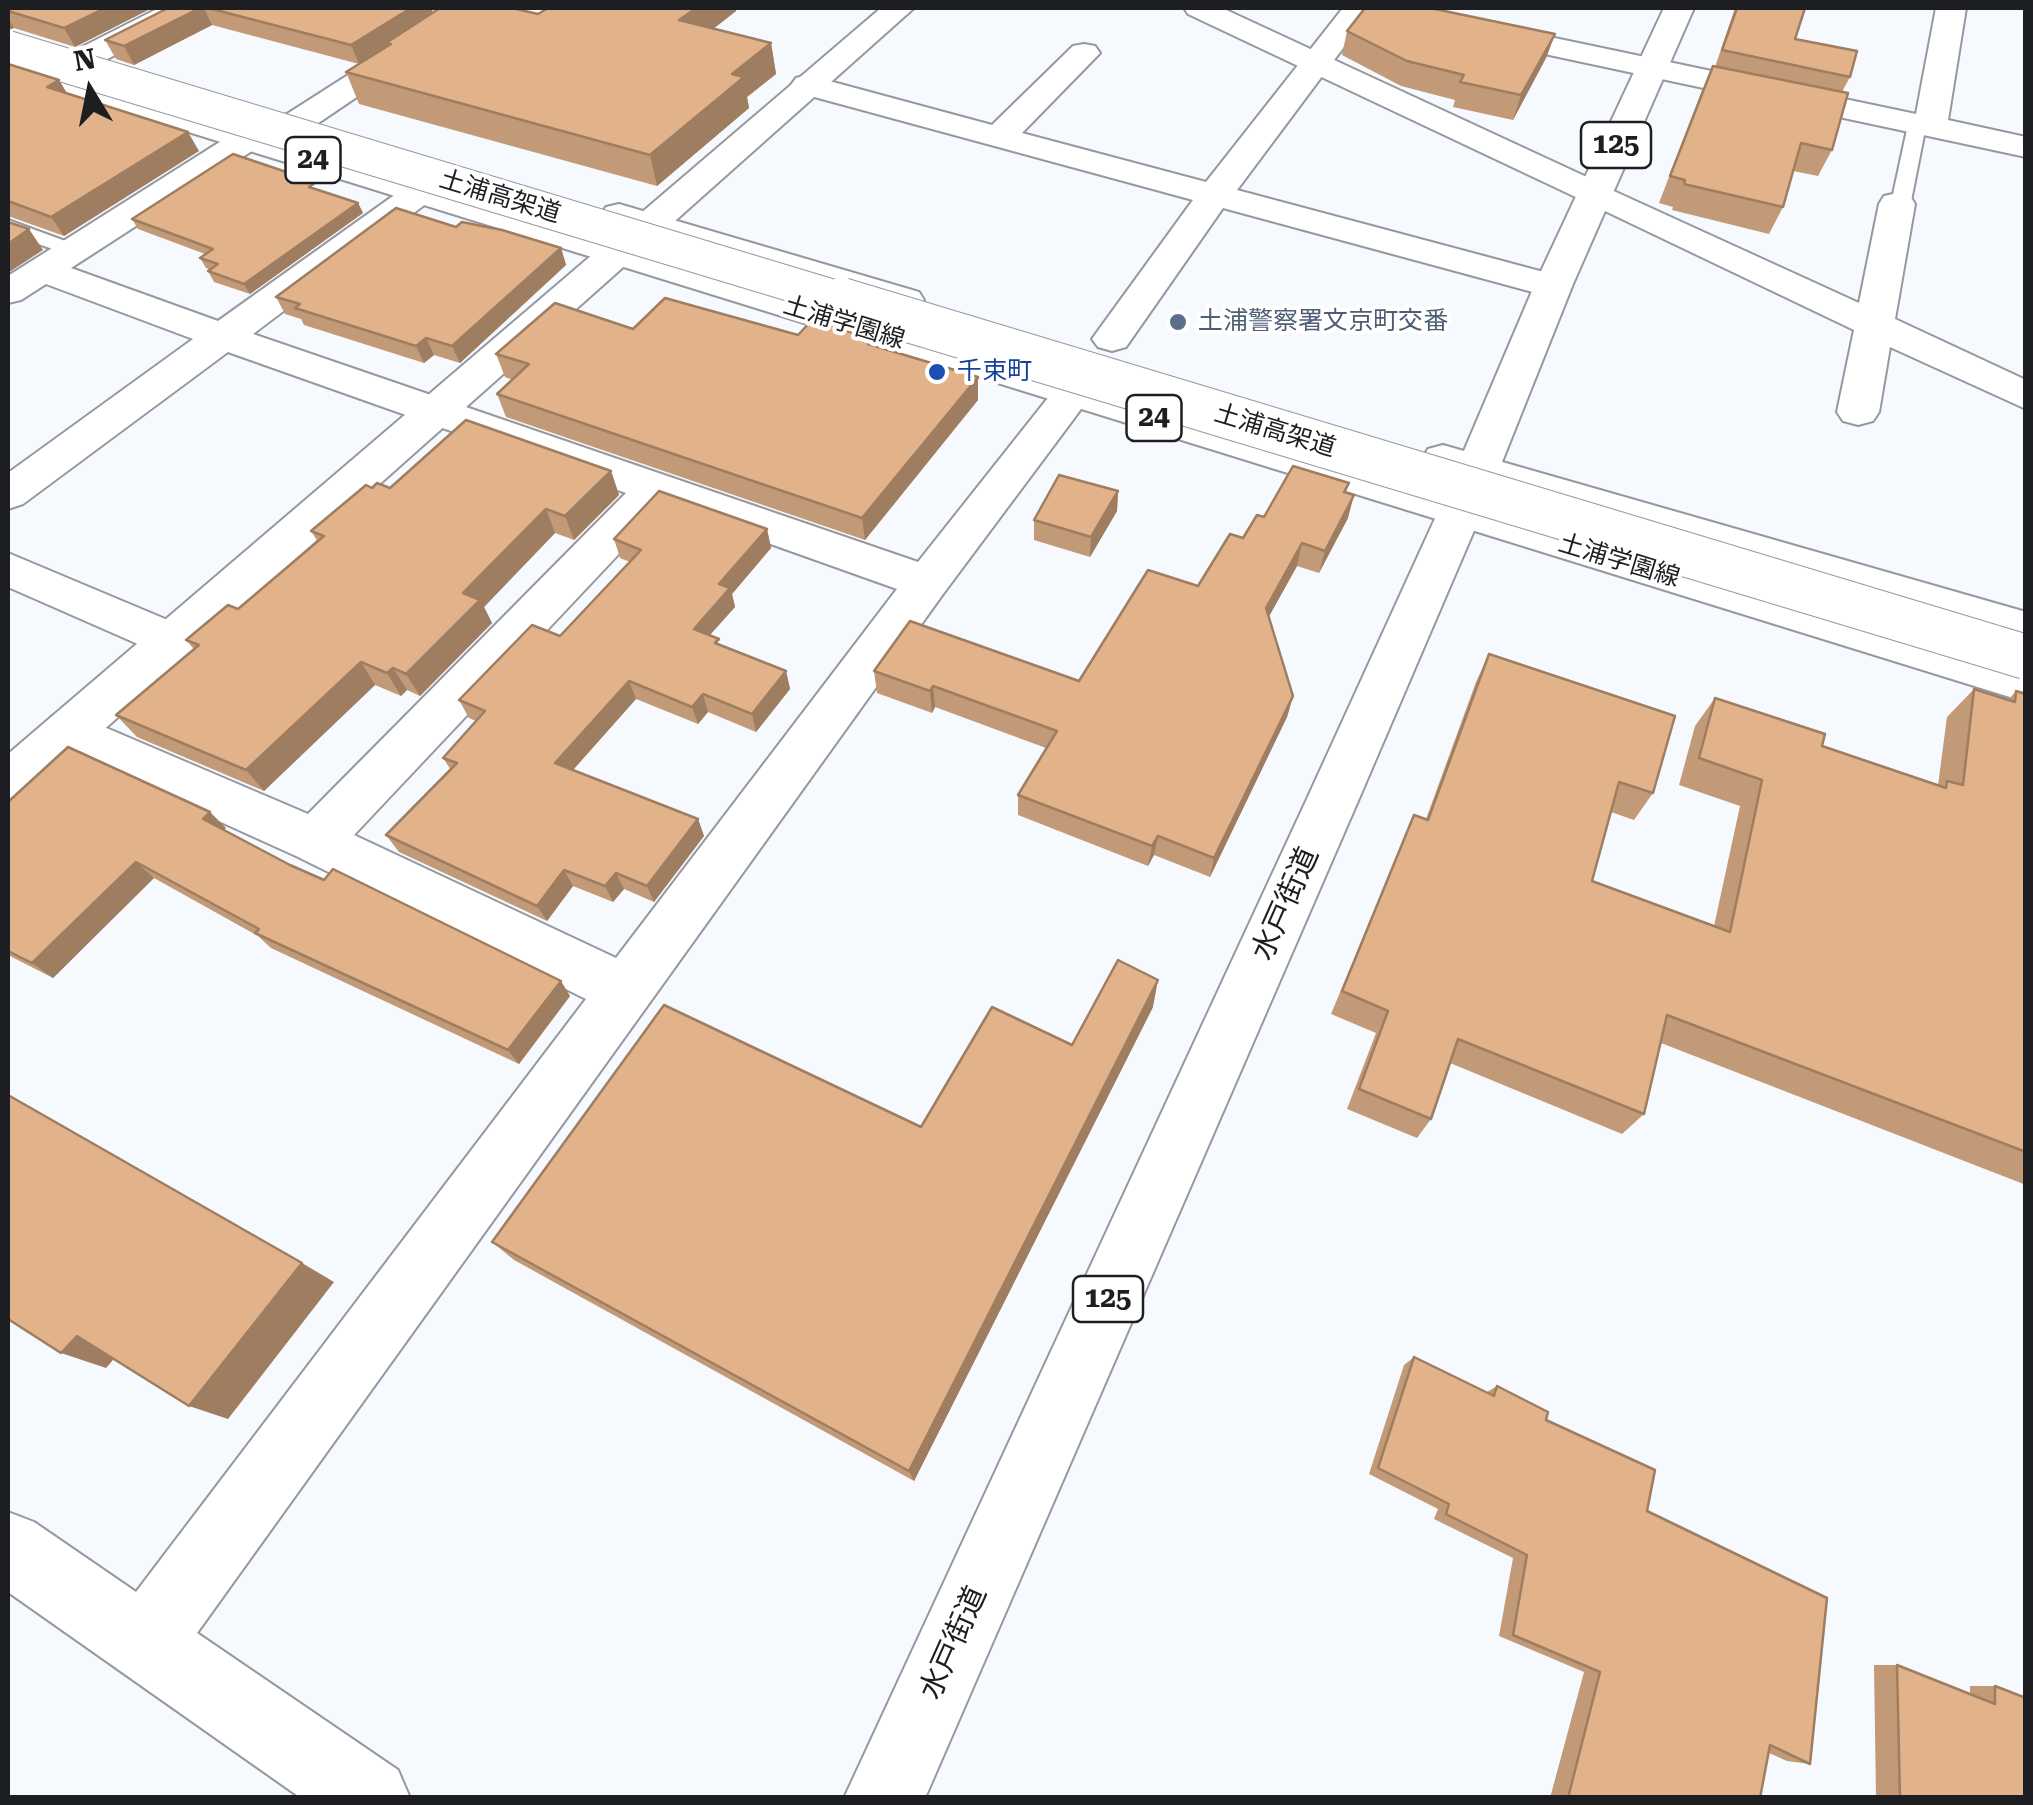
<!DOCTYPE html>
<meta charset="utf-8">
<style>
body{margin:0}
#map{position:relative;width:2033px;height:1805px;overflow:hidden;background:#f6faff;font-family:"Roboto Serif",serif}
canvas{display:block}
.frame{position:absolute;inset:0;border:10px solid #1d1e21;pointer-events:none}
.north{position:absolute;left:40px;top:40px;width:100px;height:100px;-webkit-text-stroke:8px #fff;paint-order:stroke;rotate:350deg;font-size:28px;font-weight:700;line-height:40px;text-align:center;color:#1d1e21}
.north::after{content:'';display:block;margin:auto;width:35px;height:45px;background:#1d1e21;clip-path:polygon(50% 0,100% 100%,50% 72%,0 100%)}
</style>
<div id="map">
<canvas width="2033" height="1805"></canvas>
<div class="frame"></div>
<div class="north">N</div>
</div>
<script>
const ctx = document.querySelector('canvas').getContext('2d');
ctx.lineJoin = 'round';
function toPath(rows) {
  const path = new Path2D();
  for (const r of rows) {
    path.moveTo(r[0], r[1]);
    for (let i = 2; i < r.length; i += 2) path.lineTo(r[i], r[i + 1]);
  }
  return path;
}
function strokePath(path, color, width, dash) {
  ctx.strokeStyle = color;
  ctx.lineWidth = width;
  ctx.lineCap = dash ? 'butt' : 'round';
  ctx.setLineDash(dash || []);
  ctx.stroke(path);
}
function fillPath(path, color) {
  ctx.fillStyle = color;
  ctx.fill(path, 'evenodd');
}
function label(font, color, halo, rows, align = 'center') {
  ctx.font = font + ' "Roboto Serif","Noto Sans JP",serif';
  ctx.lineWidth = 8;
  ctx.setLineDash([]);
  ctx.textBaseline = 'middle';
  ctx.strokeStyle = halo;
  ctx.fillStyle = color;
  for (const [text, x, y, turn = 0] of rows) {
    ctx.save();
    ctx.translate(x, y);
    ctx.rotate((+turn || 0) * Math.PI / 180);
    ctx.textAlign = isNaN(turn) ? turn : align;
    if (halo) ctx.strokeText(text, 0, 0);
    ctx.fillText(text, 0, 0);
    ctx.restore();
  }
}
const lane = toPath([
 [1917,120,1926,125,1911,201,1904,208,1890,208,1887,204,1892,199,1908,125,1917,120],
 [8,220,79,246,82,250,72,256,8,233,8,220]
]);
const street = toPath([
 [159,8,196,8,192,14,98,64,76,64,71,57,76,50,159,8],
 [453,8,488,8,311,128,258,147,71,268,218,321,407,186,419,182,431,186,437,193,431,200,253,334,918,562,1059,384,1073,380,1087,384,1093,393,943,594,197,1633,398,1770,410,1798,301,1798,8,1592,8,1512,34,1522,136,1592,586,999,296,856,51,745,44,731,51,717,69,712,308,814,626,493,228,352,23,504,8,509,8,473,193,339,46,284,21,300,8,303,8,276,234,133,287,114,453,8],
 [664,506,897,589,616,958,354,835,664,506],
 [1343,8,1412,8,1916,114,1936,8,1966,8,1948,120,2026,137,2026,157,1367,16,1237,190,1566,278,1572,286,1566,294,1553,297,1540,294,1223,208,1126,347,1112,351,1098,347,1092,339,1193,200,796,92,791,85,796,78,807,75,992,125,1073,46,1084,44,1095,46,1100,53,1022,133,1206,182,1343,8],
 [1594,182,1859,303,1879,204,1884,196,1897,193,1910,196,1915,204,1895,319,2026,380,2026,409,1890,347,1879,412,1873,421,1858,425,1843,421,1837,412,1854,330,1582,200,1576,193,1582,186,1594,182],
 [8,553,189,629,196,641,189,653,172,659,8,587,8,553]
]);
const secondary = toPath([
 [881,8,914,8,26,799,8,804,8,754,881,8],
 [1184,8,1222,8,1606,186,1612,193,1606,200,1594,204,1582,200,1188,14,1184,8]
]);
const primary = toPath([
 [8,56,2026,665,2026,702,8,76,8,56],
 [619,204,919,292,924,300,919,308,905,311,606,223,601,215,606,207,619,204],
 [1443,445,2026,612,2026,647,1428,469,1422,459,1428,449,1443,445]
]);
const highway = toPath([
 [1664,8,1694,8,1573,284,1482,512,1358,801,925,1798,844,1798,1306,801,1438,512,1535,284,1664,8]
]);
const primaryBridgeFar1 = toPath([
 [8,48,850,302]
]);
const primaryBridge = toPath([
 [842,300,2026,657]
]);
const wall = toPath([
 [8,8,152,8,75,47,14,28,8,30],
 [168,8,431,8,433,12,538,14,736,11,713,29,771,43,776,74,747,97,749,108,657,186,359,104,346,72,387,46,359,64,212,25,134,65,116,59,105,40],
 [1735,8,1805,8,1795,39,1850,77,1842,92,1832,150,1818,176,1793,171,1783,207,1769,234,1672,210,1673,207,1659,203,1701,93,1713,66,1715,67],
 [1347,31,1555,34,1546,58,1513,120,1453,107,1455,100,1401,86,1342,55],
 [8,64,59,80,67,93,199,151,64,236,8,216],
 [320,191,358,203,363,213,250,294,214,282,208,271,211,270,206,268,200,258,205,254,138,229,132,219],
 [456,227,561,248,566,265,460,363,434,355,424,363,304,325,301,319,285,314,276,297],
 [633,329,798,335,874,345,978,400,865,540,506,417,497,394,513,380,505,377,496,354],
 [611,471,619,495,574,540,555,533,484,607,492,623,420,696,407,690,401,696,375,685,264,791,137,737,116,715,194,649,186,640,238,609,318,542,311,531,372,488,390,488],
 [1349,483,1346,492,1348,518,1319,573,1297,566,1269,616,1293,696,1287,717,1210,877,1154,855,1148,866,1018,815,1018,795,1046,748,935,707,932,713,877,693,874,671,1079,681,1198,586,1264,517],
 [1118,491,1117,511,1090,557,1034,540,1034,520],
 [767,529,771,548,732,594,735,607,710,635,721,646,786,671,790,689,756,732,708,712,698,724,636,699,573,770,698,819,704,836,654,902,624,889,613,902,573,886,547,921,399,852,386,835,451,770,443,758,476,721,469,718,459,700,560,636,630,562,620,558,614,539],
 [1489,654,1653,793,1634,820,1611,812,1592,881,1714,926,1740,806,1679,785,1695,726,1715,698,1822,746,1938,785,1947,717,1974,689,2008,700,2016,691,2024,1039,2026,1039,2026,1185,1661,1043,1644,1114,1622,1134,1450,1063,1431,1119,1417,1138,1347,1109,1376,1033,1331,1014,1414,815,1426,819,1476,682],
 [8,802,226,828,224,830,290,865,570,996,519,1064,271,948,258,936,154,878,53,978,8,955],
 [1153,1007,914,1481,514,1260,492,1242,921,1127,1072,1045],
 [1414,1357,1487,1392,1497,1386,1546,1420,1647,1511,1810,1764,1787,1761,1769,1753,1760,1798,1550,1798,1584,1672,1499,1636,1513,1558,1434,1519,1438,1509,1369,1474,1404,1365],
 [1874,1665,1897,1665,1970,1694,1970,1686,1995,1686,2026,1798,1876,1798]
]);
const shadedWall = toPath([
 [105,8,152,8,75,47,64,28],
 [200,8,204,8,212,25,134,65,124,46],
 [411,8,431,8,434,16,386,43,387,46,359,64,351,45],
 [696,8,736,8,736,11,685,51,679,20],
 [8,18,14,28,8,30],
 [1555,34,1546,58,1513,120,1521,95],
 [771,43,776,74,747,97,749,108,657,186,650,155,732,74],
 [59,80,70,99,47,87],
 [188,132,199,151,64,236,51,217],
 [358,203,363,213,250,294,244,284],
 [29,229,43,250,8,273,8,244],
 [561,248,566,265,460,363,452,346],
 [426,338,434,355,424,363,416,346],
 [978,377,978,400,865,540,862,518],
 [611,471,619,495,574,540,565,516],
 [1118,491,1117,511,1090,557,1091,537],
 [1354,495,1348,518,1319,573,1325,551],
 [546,509,555,533,484,607,492,623,420,696,406,674,463,593],
 [767,529,771,548,732,594,735,607,699,647,694,629,719,584],
 [1302,543,1297,566,1261,631,1266,608],
 [361,662,375,685,264,791,246,770],
 [393,668,407,690,401,696,387,673],
 [786,671,790,689,756,732,752,714],
 [629,681,636,699,564,780,555,763],
 [933,686,935,707,932,713,930,691],
 [703,694,708,712,698,724,692,707],
 [1293,696,1287,717,1210,877,1214,858],
 [210,812,226,828,218,835,203,819],
 [698,819,704,836,654,902,647,886],
 [1158,836,1154,855,1148,866,1152,846],
 [136,862,154,878,53,978,32,963],
 [564,870,573,886,547,921,537,906],
 [616,873,624,889,613,902,605,886],
 [1158,980,1153,1007,914,1481,909,1471],
 [561,981,570,996,519,1064,508,1050],
 [302,1263,334,1282,228,1419,189,1406],
 [77,1336,120,1352,106,1368,61,1353]
]);
const building = toPath([
 [8,8,105,8,64,28,8,11,8,8],
 [168,8,200,8,124,46,105,40,168,8],
 [208,8,411,8,351,45,208,8],
 [440,8,512,8,538,14,548,8,696,8,679,20,771,43,732,74,744,77,650,155,346,72,391,44,386,43,440,8],
 [1365,8,1430,8,1555,34,1521,95,1460,82,1464,75,1407,61,1347,31,1365,8],
 [1737,8,1805,8,1795,39,1857,51,1850,77,1722,50,1737,8],
 [8,64,59,80,47,87,188,132,51,217,8,201,8,64],
 [1713,66,1848,93,1832,150,1801,143,1783,207,1684,184,1685,180,1670,176,1713,66],
 [233,154,316,182,309,187,358,203,244,284,208,271,218,264,200,258,213,249,132,219,233,154],
 [396,208,456,227,462,222,502,230,561,248,452,346,426,338,416,346,295,308,300,304,276,297,396,208],
 [8,222,29,229,8,244,8,222],
 [665,298,798,335,812,320,873,339,868,344,978,377,862,518,497,394,529,364,496,354,555,303,633,329,665,298],
 [466,420,611,471,565,516,546,509,463,593,480,600,406,674,393,668,387,673,361,662,246,770,116,715,199,645,186,640,228,605,238,609,324,536,311,531,366,485,372,488,377,483,390,488,466,420],
 [1293,466,1349,483,1344,492,1354,495,1325,551,1302,543,1266,608,1293,696,1214,858,1158,836,1152,846,1018,795,1057,731,933,686,930,691,874,671,910,621,1079,681,1148,570,1198,586,1230,534,1243,538,1257,515,1264,517,1293,466],
 [1059,475,1118,491,1091,537,1034,520,1059,475],
 [659,491,767,529,719,584,730,588,694,629,719,639,715,643,786,671,752,714,703,694,692,707,629,681,555,763,698,819,647,886,616,873,605,886,564,870,537,906,386,835,457,763,443,758,485,711,459,700,532,625,560,636,641,550,614,539,659,491],
 [1489,654,1675,716,1653,793,1619,782,1592,881,1730,932,1762,780,1699,758,1715,698,1825,734,1822,746,1946,788,1947,781,1963,785,1974,689,2015,702,2016,691,2026,694,2026,1021,2024,1039,2026,1039,2026,1152,1667,1015,1644,1114,1458,1039,1431,1119,1359,1089,1388,1011,1342,991,1414,815,1428,820,1489,654],
 [68,747,210,812,203,819,290,865,324,880,333,869,561,981,508,1050,255,933,259,929,136,862,32,963,8,951,8,802,68,747],
 [1118,960,1158,980,909,1471,492,1242,664,1005,921,1127,992,1007,1072,1045,1118,960],
 [8,1095,302,1263,189,1406,77,1336,61,1353,8,1319,8,1095],
 [1414,1357,1494,1396,1497,1386,1548,1412,1546,1420,1655,1470,1647,1511,1827,1598,1810,1764,1770,1745,1760,1798,1568,1798,1600,1672,1513,1635,1527,1555,1446,1514,1449,1504,1378,1468,1414,1357],
 [1897,1665,1995,1704,1995,1686,2026,1698,2026,1798,1900,1798,1897,1665]
]);
const markers = [
 [1178,322,10,"#5c6f8a"],
 [937,372,10,"#1a4fb4"]
];
const farStreetnames = [
 ["土浦高架道",500,197,17],
 ["土浦学園線",844,323,17],
 ["土浦高架道",1275,431,17],
 ["土浦学園線",1619,561,17]
];
const farServicenames = [
 ["土浦警察署文京町交番",1198,322]
];
const farTransitnames = [
 ["千束町",957,372]
];
const shields = [
 [1616,145,70],
 [313,160,55],
 [1154,418,55],
 [1108,1299,70]
];
const shieldNames = [
 ["125",1616,145],
 ["24",313,160],
 ["24",1154,418],
 ["125",1108,1299]
];
const streetNames = [
 ["水戸街道",1286,904,-66],
 ["水戸街道",954,1643,-66]
];
strokePath(lane, '#95999f', 4);
strokePath(street, '#95999f', 4);
strokePath(secondary, '#95999f', 4);
strokePath(primary, '#95999f', 4);
strokePath(highway, '#95999f', 4);
fillPath(lane, '#fff');
fillPath(street, '#fff');
fillPath(secondary, '#fff');
fillPath(primary, '#fff');
fillPath(highway, '#fff');
strokePath(primaryBridgeFar1, '#95999f', 36, []);
strokePath(primaryBridge, '#95999f', 46, []);
strokePath(primaryBridgeFar1, '#fff', 34);
strokePath(primaryBridge, '#fff', 44);
fillPath(wall, '#c29a77');
fillPath(shadedWall, '#9e7d61');
fillPath(building, '#e2b38a');
strokePath(building, '#9e7d61', 2.5);
for (const [x, y, r, color] of markers) {
  const dot = new Path2D();
  dot.arc(x, y, r, 0, 2 * Math.PI);
  ctx.fillStyle = color;
  ctx.fill(dot);
  strokePath(dot, '#fff', 4);
}
label('25px', '#1d1e21', '#fff', farStreetnames);
label('25px', '#4e5e75', '#fff', farServicenames, 'left');
label('25px', '#164399', '#fff', farTransitnames, 'left');
for (const [x, y, w] of shields) {
  const box = new Path2D();
  box.roundRect(x - w / 2, y - 23, w, 46, 8);
  ctx.fillStyle = '#fff';
  ctx.fill(box);
  strokePath(box, '#1d1e21', 2.5);
}
label('bold 28px', '#1d1e21', null, shieldNames);
label('30px', '#1d1e21', '#fff', streetNames);
</script>
